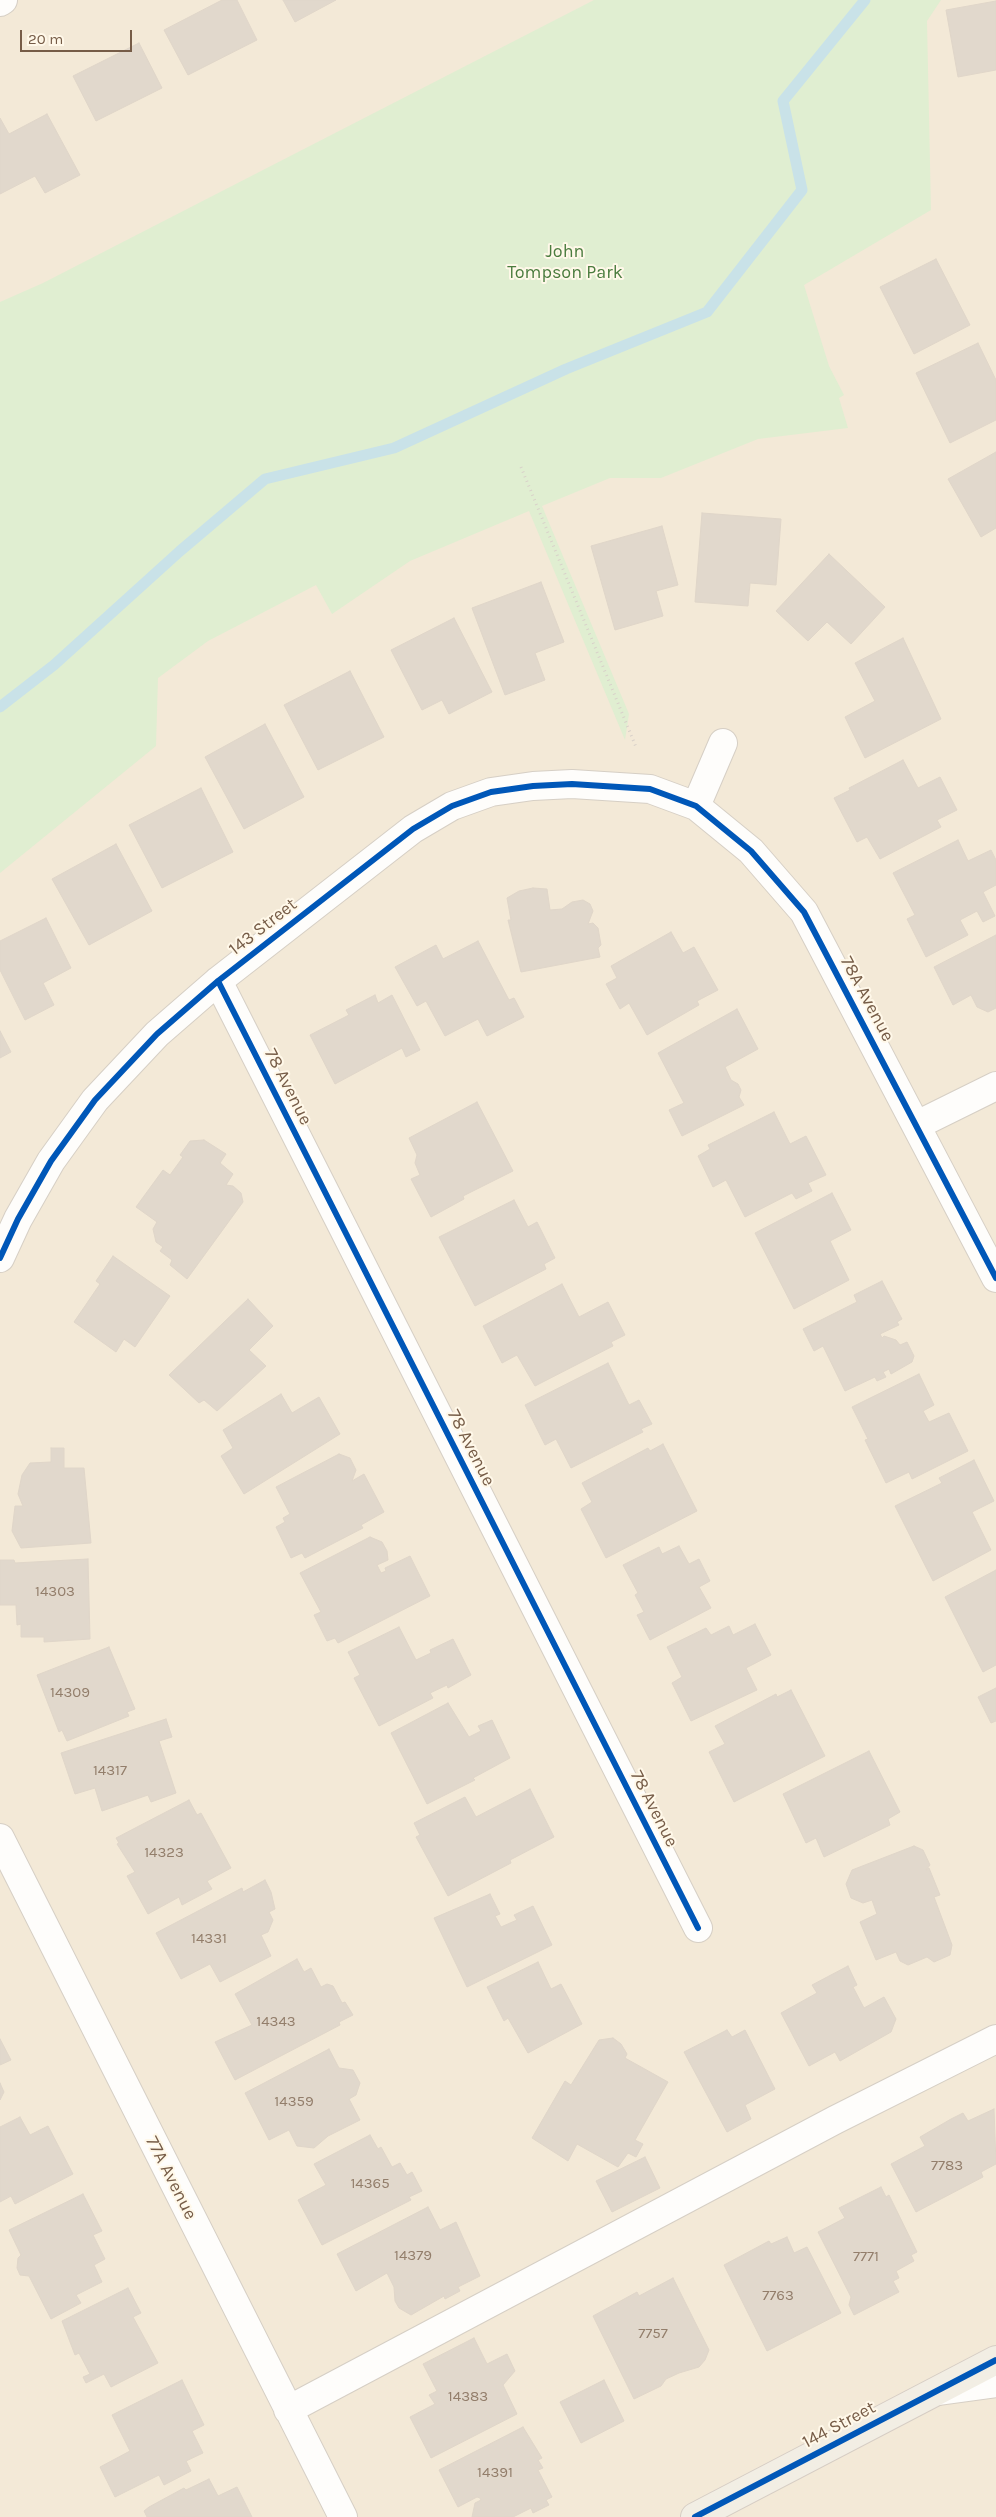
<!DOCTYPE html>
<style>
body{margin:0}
#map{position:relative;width:996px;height:2517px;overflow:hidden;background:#f7f2e7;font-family:Karla,sans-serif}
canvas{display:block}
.scale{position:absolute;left:20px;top:30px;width:112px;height:22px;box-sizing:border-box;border:2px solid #765c47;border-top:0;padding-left:6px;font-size:15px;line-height:18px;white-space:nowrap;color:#765c47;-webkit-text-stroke:4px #fff8e9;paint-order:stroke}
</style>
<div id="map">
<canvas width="996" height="2517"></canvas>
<div class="scale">20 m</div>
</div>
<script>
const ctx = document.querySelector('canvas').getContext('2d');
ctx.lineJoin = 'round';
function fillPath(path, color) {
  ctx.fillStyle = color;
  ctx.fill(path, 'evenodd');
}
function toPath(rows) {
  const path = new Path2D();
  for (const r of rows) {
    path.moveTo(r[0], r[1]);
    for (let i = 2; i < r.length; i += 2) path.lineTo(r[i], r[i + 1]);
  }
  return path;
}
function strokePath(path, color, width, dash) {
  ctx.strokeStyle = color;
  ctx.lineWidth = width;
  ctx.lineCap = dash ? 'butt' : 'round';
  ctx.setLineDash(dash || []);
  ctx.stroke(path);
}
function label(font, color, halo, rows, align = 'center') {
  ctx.font = font + ' Karla,sans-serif';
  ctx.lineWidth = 4;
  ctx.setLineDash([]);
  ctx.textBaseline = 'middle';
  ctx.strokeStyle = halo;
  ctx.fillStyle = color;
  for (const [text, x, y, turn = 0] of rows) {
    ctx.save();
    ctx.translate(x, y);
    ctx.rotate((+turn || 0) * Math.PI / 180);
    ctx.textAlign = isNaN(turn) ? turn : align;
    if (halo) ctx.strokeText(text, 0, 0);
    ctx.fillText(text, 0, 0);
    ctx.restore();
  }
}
const residential = toPath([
 [0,0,996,0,996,2517,0,2517]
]);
const green = toPath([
 [594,0,941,0,927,21,931,210,804,285,829,366,844,395,839,398,848,428,758,439,661,478,610,478,542,506,629,714,625,740,529,511,410,561,332,614,316,585,208,641,158,678,156,746,0,873,0,302,43,283]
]);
const stream = toPath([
 [0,707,54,665,180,551,265,479,394,448,566,369,707,312,802,190,783,101,865,0]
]);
const building = toPath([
 [222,0,237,0,257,40,188,75,164,30,222,0],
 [283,0,336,0,295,22,283,0],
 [996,1,996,70,958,77,946,10,996,1],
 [139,43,162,88,96,121,73,76,139,43],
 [47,114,80,175,45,193,35,176,0,194,0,118,9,134,47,114],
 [936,259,970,325,914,354,880,287,936,259],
 [978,343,996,380,996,420,950,443,916,373,978,343],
 [996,452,996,528,981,537,948,479,996,452],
 [702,513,781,519,776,585,750,583,748,606,695,602,702,513],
 [662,526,678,585,656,591,663,616,615,630,591,546,662,526],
 [829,554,885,607,851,644,827,622,808,641,776,611,829,554],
 [541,582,564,642,535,653,545,680,505,695,472,608,541,582],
 [454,618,492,692,449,714,442,700,422,710,391,650,454,618],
 [903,638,941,719,865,758,845,717,875,701,855,663,903,638],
 [350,671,384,737,318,770,284,705,350,671],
 [265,724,304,797,244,829,205,757,265,724],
 [903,760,918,788,940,777,957,810,937,820,941,827,880,859,867,837,857,842,834,798,850,790,849,788,903,760],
 [201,788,233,852,162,888,129,825,201,788],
 [958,840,968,861,991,850,996,860,996,885,983,892,995,916,983,922,977,911,960,920,968,935,926,957,907,919,915,915,893,873,958,840],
 [116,844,152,911,89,945,52,879,116,844],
 [533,888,547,889,550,910,562,909,572,902,583,900,590,904,593,911,588,924,593,923,598,928,601,945,598,948,600,957,521,972,508,920,511,920,507,898,519,891,533,888],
 [46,918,71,968,43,983,54,1005,25,1020,0,970,0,941,46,918],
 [671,932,683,953,694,947,718,990,697,1001,699,1005,647,1035,629,1003,620,1009,606,984,617,978,611,966,671,932],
 [996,935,996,1008,988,1012,977,1007,971,995,953,1005,934,967,996,935],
 [478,941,509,1000,514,998,524,1017,487,1036,478,1019,445,1036,426,1001,417,1006,395,967,436,945,443,959,478,941],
 [375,995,378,1003,392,995,420,1050,406,1057,402,1048,335,1084,310,1035,349,1015,346,1010,375,995],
 [737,1009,758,1049,725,1067,731,1080,738,1084,741,1090,739,1097,744,1105,682,1136,669,1110,684,1103,658,1053,737,1009],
 [0,1031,11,1052,0,1058,0,1031],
 [477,1102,513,1171,463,1196,464,1199,431,1217,411,1179,420,1175,415,1163,417,1155,409,1138,477,1102],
 [774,1112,790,1144,806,1136,826,1175,808,1183,812,1191,796,1199,792,1193,745,1217,726,1180,713,1187,698,1156,710,1149,708,1145,774,1112],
 [204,1140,226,1154,220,1163,233,1174,226,1185,233,1186,241,1193,243,1202,187,1279,170,1265,172,1260,160,1251,163,1247,156,1242,153,1229,157,1222,136,1207,163,1170,170,1175,183,1157,180,1155,190,1141,204,1140],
 [832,1193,851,1230,830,1241,849,1280,794,1309,755,1233,832,1193],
 [514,1200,528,1227,537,1222,555,1258,544,1264,546,1269,475,1306,439,1237,514,1200],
 [113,1256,170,1296,135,1347,124,1339,116,1352,74,1322,100,1284,96,1281,113,1256],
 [882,1281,902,1319,897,1322,899,1325,880,1334,882,1338,884,1336,896,1340,900,1345,907,1342,914,1356,912,1362,891,1374,889,1369,883,1372,886,1377,877,1381,875,1377,845,1391,823,1346,814,1351,803,1329,857,1302,854,1295,882,1281],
 [562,1284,579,1317,608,1302,625,1335,611,1342,613,1346,535,1386,517,1355,502,1363,483,1326,562,1284],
 [248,1299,273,1326,249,1350,266,1366,217,1411,204,1400,199,1403,169,1375,248,1299],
 [608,1363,629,1405,639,1400,652,1424,641,1429,643,1432,571,1468,556,1439,545,1445,525,1405,608,1363],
 [919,1374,934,1405,923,1411,929,1422,949,1413,968,1451,912,1479,909,1472,886,1483,865,1440,868,1439,852,1407,919,1374],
 [281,1394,292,1413,319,1397,340,1434,244,1494,221,1456,233,1448,223,1430,281,1394],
 [663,1444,697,1511,606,1558,581,1509,592,1502,582,1483,648,1448,650,1451,663,1444],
 [51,1448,64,1448,64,1468,84,1468,91,1543,21,1548,12,1531,15,1506,23,1506,18,1494,22,1475,30,1463,51,1462,51,1448],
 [339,1454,350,1458,356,1470,352,1481,364,1474,384,1512,361,1525,363,1528,305,1558,302,1553,291,1558,276,1527,285,1522,283,1518,290,1514,276,1487,339,1454],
 [974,1460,994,1501,972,1512,991,1550,933,1581,895,1506,942,1483,939,1478,974,1460],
 [370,1537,382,1542,387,1551,388,1560,377,1565,381,1573,386,1571,385,1568,410,1556,430,1596,338,1643,335,1638,327,1641,314,1615,321,1612,300,1573,370,1537],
 [679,1546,689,1564,699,1559,710,1581,699,1587,711,1608,650,1640,637,1615,644,1612,635,1595,638,1593,623,1565,659,1547,662,1554,679,1546],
 [88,1559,90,1639,44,1642,44,1637,21,1637,21,1624,17,1625,16,1605,0,1605,0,1560,14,1560,15,1563,88,1559],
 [996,1570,996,1665,983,1672,945,1597,996,1570],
 [755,1624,771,1655,746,1668,757,1690,691,1721,672,1683,682,1677,667,1647,706,1628,711,1635,729,1626,733,1635,755,1624],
 [399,1627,416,1660,431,1653,430,1650,453,1639,471,1675,448,1688,447,1685,430,1693,433,1698,379,1726,354,1678,360,1675,348,1652,399,1627],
 [109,1647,135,1709,127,1712,129,1716,67,1741,62,1730,59,1732,37,1675,109,1647],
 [996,1688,996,1721,991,1723,978,1697,996,1688],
 [791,1690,825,1756,734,1802,709,1752,725,1744,715,1726,776,1694,777,1697,791,1690],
 [448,1703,469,1737,481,1731,478,1726,492,1720,510,1758,473,1778,475,1780,427,1804,391,1733,448,1703],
 [166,1719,172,1737,159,1741,176,1793,151,1802,148,1795,102,1811,95,1788,75,1794,61,1753,166,1719],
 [869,1751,900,1812,888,1819,890,1825,824,1857,816,1838,806,1843,783,1794,869,1751],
 [530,1789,554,1837,510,1860,511,1863,448,1896,416,1837,420,1835,414,1823,465,1797,476,1817,530,1789],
 [189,1800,197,1815,201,1813,231,1868,207,1881,212,1889,182,1905,179,1897,148,1914,127,1876,135,1872,117,1844,119,1843,116,1838,189,1800],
 [914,1846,923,1850,930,1865,926,1870,929,1868,940,1895,934,1897,952,1945,950,1955,934,1962,927,1957,908,1965,900,1961,896,1952,876,1960,860,1922,877,1914,872,1900,863,1903,851,1898,846,1884,852,1870,914,1846],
 [265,1880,271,1892,275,1909,269,1912,273,1920,268,1932,261,1935,271,1956,220,1982,210,1964,181,1979,156,1933,242,1888,243,1892,265,1880],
 [490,1894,500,1914,495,1916,501,1927,517,1920,514,1915,533,1906,552,1945,467,1987,434,1918,490,1894],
 [297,1959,304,1972,311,1968,321,1987,327,1984,333,1986,342,2003,345,2002,353,2015,339,2022,340,2025,235,2080,215,2042,252,2025,235,1994,297,1959],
 [538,1962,551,1989,561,1984,582,2024,528,2053,508,2018,504,2021,487,1987,538,1962],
 [848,1966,857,1985,853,1987,864,2008,884,1997,896,2019,891,2032,840,2061,835,2052,809,2066,781,2013,817,1993,812,1985,848,1966],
 [727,2030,732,2037,745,2030,775,2089,745,2105,751,2119,727,2132,684,2052,727,2030],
 [613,2038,621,2044,627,2054,625,2058,668,2082,635,2140,643,2144,636,2157,628,2153,618,2167,577,2144,568,2161,532,2138,565,2081,571,2085,599,2040,613,2038],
 [0,2039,11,2060,0,2065,0,2039],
 [329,2049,339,2068,353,2070,360,2083,356,2095,349,2099,360,2120,328,2136,314,2148,297,2146,289,2130,269,2140,245,2093,329,2049],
 [0,2083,4,2092,0,2100,0,2083],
 [994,2109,996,2164,981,2172,983,2177,916,2212,891,2164,925,2146,920,2137,951,2119,963,2113,968,2121,994,2109],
 [20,2117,30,2135,48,2126,73,2174,15,2204,11,2196,0,2202,0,2127,20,2117],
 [370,2135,378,2149,381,2147,392,2167,400,2163,407,2175,412,2172,422,2191,409,2197,411,2200,322,2245,298,2200,326,2185,314,2164,370,2135],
 [645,2157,660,2188,612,2212,596,2181,645,2157],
 [881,2187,886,2197,889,2195,917,2252,911,2255,914,2261,896,2271,899,2278,893,2281,899,2292,854,2315,849,2305,851,2297,818,2232,845,2218,839,2208,881,2187],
 [83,2194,102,2231,93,2235,105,2259,94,2265,102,2282,76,2295,81,2303,51,2319,29,2276,20,2275,17,2268,18,2258,21,2255,9,2230,83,2194],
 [428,2207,440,2230,456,2222,480,2276,458,2287,460,2291,445,2299,444,2296,411,2315,399,2308,395,2301,394,2287,387,2273,356,2291,337,2254,428,2207],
 [787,2237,794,2253,807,2247,841,2313,767,2351,724,2265,769,2241,771,2244,787,2237],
 [673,2278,709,2350,705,2360,699,2367,679,2373,666,2379,661,2386,634,2399,593,2316,637,2292,639,2296,673,2278],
 [128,2288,141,2313,133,2317,158,2363,111,2387,104,2374,86,2383,83,2377,90,2374,79,2353,75,2355,62,2321,128,2288],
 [474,2338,487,2364,507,2354,515,2371,503,2385,517,2414,431,2458,410,2417,435,2404,429,2395,437,2391,423,2364,474,2338],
 [182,2380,204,2425,192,2431,203,2453,186,2461,191,2471,164,2485,159,2475,115,2497,100,2467,130,2451,112,2415,182,2380],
 [604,2380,624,2421,581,2443,560,2402,604,2380],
 [523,2427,542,2458,538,2460,543,2468,538,2470,552,2497,546,2500,549,2505,533,2513,531,2508,513,2517,472,2517,475,2503,481,2500,480,2498,477,2497,458,2507,439,2470,523,2427],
 [209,2479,218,2496,237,2487,252,2517,147,2517,144,2511,149,2507,184,2488,186,2490,209,2479]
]);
const path = toPath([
 [521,467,636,747]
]);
const minor = toPath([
 [0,2,3,0],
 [696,806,723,743],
 [218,981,698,1928],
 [917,1125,996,1086],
 [0,1258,18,1219,51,1161,95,1100,157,1034,218,981,413,829,452,806,491,792,533,786,572,784,650,789,696,806,751,851,804,912,996,1278],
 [0,1838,343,2517],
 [939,2391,996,2383],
 [288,2410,835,2120,996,2039]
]);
const major = toPath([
 [695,2517,996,2360]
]);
const cycleway = toPath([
 [218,981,698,1928],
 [0,1258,18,1219,51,1161,95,1100,157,1034,218,981,413,829,452,806,491,792,533,786,572,784,650,789,696,806,751,851,804,912,996,1278],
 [695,2517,996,2360]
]);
const numberNames = [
 ["14303",55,1592],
 ["14309",70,1693],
 ["14317",110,1771],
 ["14323",164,1853],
 ["14331",209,1939],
 ["14343",276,2022],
 ["14359",294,2102],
 ["7783",947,2166],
 ["14365",370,2184],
 ["14379",413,2256],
 ["7771",866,2257],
 ["7763",778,2296],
 ["7757",653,2334],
 ["14383",468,2397],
 ["14391",495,2473]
];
const parkNames = [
 ["John",565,252],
 ["Tompson Park",565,273]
];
const streetNames = [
 ["143 Street",263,927,-38],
 ["78A Avenue",867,999,62],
 ["78 Avenue",288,1087,63],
 ["78 Avenue",471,1448,63],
 ["78 Avenue",654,1809,63],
 ["77A Avenue",171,2178,63],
 ["144 Street",839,2425,-28]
];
fillPath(residential, '#f3e9d7');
fillPath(green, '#e0eed1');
strokePath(stream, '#c9e2e8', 11);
fillPath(building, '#e1d8cc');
strokePath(building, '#e0d6c9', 1);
strokePath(minor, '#d6cfc5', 30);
strokePath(major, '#d6cdc4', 30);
strokePath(path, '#d8d0c9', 3, [1, 4]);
strokePath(minor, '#fefdfb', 28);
strokePath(major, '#f2eee4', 28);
strokePath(cycleway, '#0057b8', 6);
label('15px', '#937e6b', null, numberNames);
label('18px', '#4b7c3e', '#fff8e9', parkNames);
label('18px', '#765c47', '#fff8e9', streetNames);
</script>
